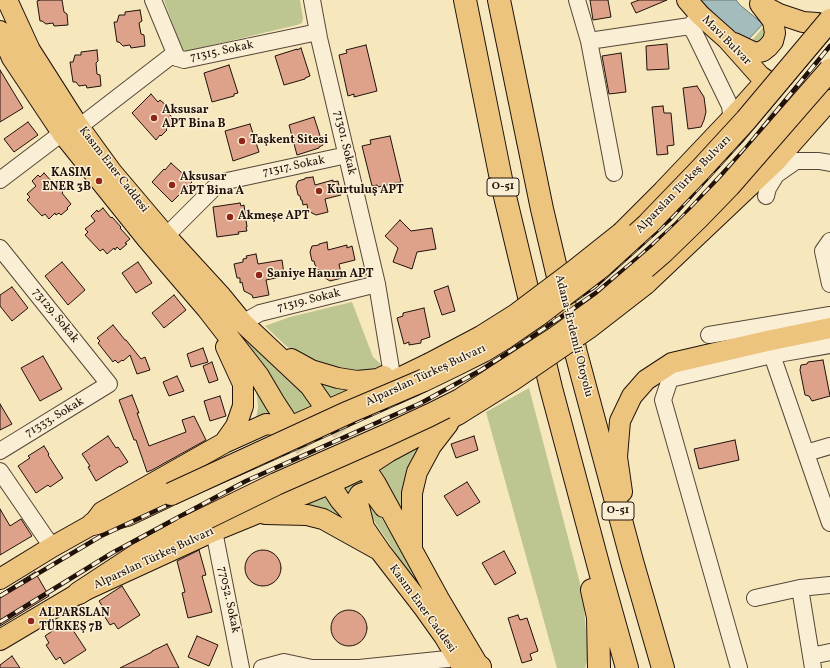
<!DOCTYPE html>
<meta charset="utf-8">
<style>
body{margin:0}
canvas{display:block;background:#f7e7bd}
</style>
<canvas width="830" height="668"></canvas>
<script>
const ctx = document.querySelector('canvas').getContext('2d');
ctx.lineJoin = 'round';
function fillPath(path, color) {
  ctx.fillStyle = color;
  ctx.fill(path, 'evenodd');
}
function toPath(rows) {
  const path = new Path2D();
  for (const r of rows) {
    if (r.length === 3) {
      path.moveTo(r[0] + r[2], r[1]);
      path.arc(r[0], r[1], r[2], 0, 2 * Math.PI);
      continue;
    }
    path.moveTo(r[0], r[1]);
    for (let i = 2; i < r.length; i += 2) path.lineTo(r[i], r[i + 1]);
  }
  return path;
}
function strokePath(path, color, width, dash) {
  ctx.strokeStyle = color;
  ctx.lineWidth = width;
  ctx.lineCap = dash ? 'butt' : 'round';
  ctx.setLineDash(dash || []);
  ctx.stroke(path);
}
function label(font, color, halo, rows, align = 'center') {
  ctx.font = font + ' Vollkorn,serif';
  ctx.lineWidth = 3;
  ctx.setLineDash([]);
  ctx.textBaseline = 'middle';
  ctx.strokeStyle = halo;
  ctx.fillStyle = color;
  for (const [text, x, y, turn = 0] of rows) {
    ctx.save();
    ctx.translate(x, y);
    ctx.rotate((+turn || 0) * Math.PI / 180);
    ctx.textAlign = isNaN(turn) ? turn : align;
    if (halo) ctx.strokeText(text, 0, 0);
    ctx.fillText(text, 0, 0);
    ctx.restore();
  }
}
const green = toPath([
 [164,0,300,0,303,18,302,23,297,25,183,52],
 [767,23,765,43,748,45],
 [25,52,316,405,295,417,223,315],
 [352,302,373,357,385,368,350,372,301,356,285,345,265,326,290,317],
 [309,373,358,385,333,399],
 [250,376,279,421,256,419,258,407,257,396],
 [529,388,583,595,588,657,585,668,557,668,486,412],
 [430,439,408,525,378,466],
 [366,474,374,491,352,502,342,487],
 [323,492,355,531,281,510],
 [371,501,473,668,364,506]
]);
const water = toPath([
 [701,0,736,0,740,5,763,24,746,42,718,18,701,0]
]);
const building = toPath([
 [40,0,62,0,64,12,67,14,68,25,54,26,53,23,46,24,42,21,40,21,37,1,40,0],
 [590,0,608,0,611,17,593,20,590,0],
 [639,0,667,0,636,13,631,3,639,0],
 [140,10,142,21,139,23,141,34,144,35,145,46,131,48,130,45,123,46,119,42,117,42,114,22,117,22,119,15,125,15,125,12,140,10],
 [667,44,669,69,647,70,646,46,667,44],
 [366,45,377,91,354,97,354,94,348,96,339,55,347,53,346,50,366,45],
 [301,48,310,76,305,78,305,79,284,85,275,56,297,49,297,50,301,48],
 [97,50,98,61,96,63,97,74,100,75,101,86,87,88,86,85,79,86,76,82,73,82,70,62,73,62,75,55,81,55,81,52,97,50],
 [621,53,626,92,609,94,602,56,621,53],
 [229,65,238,93,234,94,234,96,212,102,204,73,229,65],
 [0,70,23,108,0,122,0,70],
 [697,86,704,97,706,112,704,120,701,127,688,129,683,88,697,86],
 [151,94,158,102,160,100,167,106,164,109,175,120,166,129,167,130,161,136,160,135,156,140,132,113,151,94],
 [663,106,664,113,671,113,674,145,667,146,668,154,657,155,652,107,663,106],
 [314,117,323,145,319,147,319,148,297,155,289,125,314,117],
 [28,122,38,135,14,152,4,139,28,122],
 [250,124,259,152,233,161,225,131,250,124],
 [390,136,401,182,378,187,377,185,372,186,362,146,371,144,370,140,390,136],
 [171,163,192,182,172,202,152,182,164,169,165,170,171,163],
 [44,173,53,183,54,182,63,192,62,193,71,204,67,208,68,209,61,215,59,213,56,215,55,213,49,219,45,214,42,216,27,200,30,197,27,194,36,186,32,181,38,175,40,177,44,173],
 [313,177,315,185,333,180,333,182,338,181,341,195,325,199,328,212,316,215,308,211,307,204,303,205,302,200,301,200,300,196,298,195,296,186,298,181,305,179,305,178,313,177],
 [240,203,241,206,244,205,247,227,246,227,247,231,238,232,239,234,217,237,213,207,240,203],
 [103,208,111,218,112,217,121,227,120,228,130,239,125,243,127,244,120,250,117,247,115,250,114,248,107,254,103,249,100,251,85,235,88,232,85,229,95,221,91,216,97,210,98,212,103,208],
 [400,220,411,231,432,228,436,249,417,252,412,269,393,262,398,248,385,236,400,220],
 [327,242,328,250,347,245,347,248,352,246,355,260,339,264,342,278,330,281,322,276,321,270,317,270,316,266,315,265,314,261,312,261,310,252,312,246,319,245,319,244,327,242],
 [256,254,258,264,282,260,284,274,281,277,266,280,269,295,253,298,252,295,244,291,242,282,240,283,240,278,237,278,234,264,243,262,243,259,247,258,246,256,256,254],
 [62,262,85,290,68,305,45,276,62,262],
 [138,262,152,283,136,293,122,273,138,262],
 [448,286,455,311,442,315,434,291,448,286],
 [12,287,28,308,12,321,0,306,0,295,12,287],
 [174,295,186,310,164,328,152,313,174,295],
 [424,308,430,337,421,340,421,343,409,345,409,342,404,344,397,318,403,316,403,313,424,308],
 [113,325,125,340,126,340,141,359,145,357,150,370,137,374,130,355,123,361,122,360,118,363,115,360,113,362,98,343,100,341,97,338,113,325],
 [203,348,208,362,191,367,187,354,203,348],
 [43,356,62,389,40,401,21,368,43,356],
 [823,360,830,396,812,401,809,396,805,395,800,370,801,365,807,364,808,362,823,360],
 [212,362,218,380,209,383,203,366,212,362],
 [177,376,184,391,169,396,163,382,177,376],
 [132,395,139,413,137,413,149,446,186,432,182,420,194,416,206,440,152,470,147,472,136,440,134,440,119,400,132,395],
 [220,396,226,416,210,421,204,401,220,396],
 [0,404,12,424,0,430,0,404],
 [108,436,116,448,118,447,128,462,120,467,120,466,96,481,88,467,90,466,82,454,108,436],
 [474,436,478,450,456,458,451,444,474,436],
 [735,440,739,460,699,469,694,449,735,440],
 [44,446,49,454,48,455,63,478,50,487,48,485,36,493,18,466,30,458,28,456,44,446],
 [467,482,480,502,457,516,444,496,467,482],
 [0,509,10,526,21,519,32,536,0,555,0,509],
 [263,568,18],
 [199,550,206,575,202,576,212,612,188,618,182,593,185,592,177,561,199,550],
 [504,551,516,573,495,585,482,563,504,551],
 [35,572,49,596,0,626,0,594,35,572],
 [122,586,140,615,118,629,114,623,110,625,101,611,104,609,99,601,122,586],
 [349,628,18],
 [518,615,520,620,527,618,538,651,530,654,532,660,522,663,508,618,518,615],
 [67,621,86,650,64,664,60,657,56,660,46,645,49,643,45,636,67,621],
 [197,636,218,645,209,666,188,657,197,636],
 [167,644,179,668,120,668,152,652,152,651,167,644],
 [12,656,20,668,0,668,0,665,12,656]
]);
const majorTunnel = toPath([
 [766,80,810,109,815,108],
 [738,115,750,112,759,114,768,119,775,127,780,136,780,145],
 [331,416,361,461],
 [294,432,325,477]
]);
const minor = toPath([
 [153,0,177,58],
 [312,0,319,38,377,284,393,381],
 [577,0,589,41,614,173],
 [690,26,695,34,730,106,731,114,729,122],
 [589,41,690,26,700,15],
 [79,127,171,56,184,60,318,32],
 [0,180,62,133],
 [766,196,768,188,776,175,796,161,819,161,830,163],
 [166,236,214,188,227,181,347,155],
 [830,241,823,251,830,284],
 [0,248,109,384,0,451],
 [243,323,251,318,260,313,377,284],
 [709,335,830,315],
 [772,355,830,523],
 [806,453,830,446],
 [0,471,52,547],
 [214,531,241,668],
 [800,588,813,668],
 [755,598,800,588,830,585],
 [811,656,830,652],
 [262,668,284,662,312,668],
 [314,668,359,668,457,658],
 [739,668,663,400,670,379,772,355,830,345]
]);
const major = toPath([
 [7,0,30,50,79,127,111,171,166,236,221,296,243,323,310,386,331,416],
 [687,0,700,15,727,39,760,76,766,80],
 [762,5,779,14,803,22,817,23],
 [0,31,12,58,62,133,147,239,207,309,259,376,275,403,294,432],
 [734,43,755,53,763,51,768,47,773,41,775,33,773,21,760,4],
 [622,232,663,191,735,115,760,87],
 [646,284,775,162,830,100],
 [291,359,311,370,338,378,357,381,378,379,384,376],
 [224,443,266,424,290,427,393,381,428,364],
 [361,461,376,484,439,599,480,668],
 [325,477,340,500,365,529,380,551,424,608,444,636,463,668],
 [622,492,617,457,620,421,632,396,646,380,672,363,767,341,830,328],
 [265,514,307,515,323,519,377,549],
 [363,523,357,499,360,494,368,491,376,496,384,507],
 [412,548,412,493,417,472,431,446,448,424],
 [0,579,52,547,93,524,102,512,224,443,236,426,243,406,243,384,226,347],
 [0,640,79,593,214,531,329,484,365,467,388,452,459,414]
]);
const highway = toPath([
 [465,0,502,184,551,388,601,575,627,668],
 [499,0,542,209,576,353,632,561,663,668],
 [93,524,127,515,171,494],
 [592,590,598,617,599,668],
 [79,593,137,555,184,529],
 [480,667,480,668]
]);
const rail = toPath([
 [0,596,101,536,168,505,241,473,417,394,478,361,517,338,594,287,670,219,742,140,830,35],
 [0,622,112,553,175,519,246,481,421,403,481,370,520,345,597,292,638,258,676,224,713,184,747,147,830,46]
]);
const majorBridge = toPath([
 [428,364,481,336,516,314,573,271,622,232],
 [459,414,512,381,588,329,646,284]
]);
const highwayBridge = toPath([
 [171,494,349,412,422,381,457,364,483,351,506,337,538,315,602,266,648,224,701,169,746,120,830,20],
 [184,529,276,484,387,435,430,415,460,400,557,337,603,304,662,253,698,218,729,186,830,70]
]);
const markers = [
 [154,118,4,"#8f2418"],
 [242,141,4,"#8f2418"],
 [99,181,4,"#8f2418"],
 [172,185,4,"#8f2418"],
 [319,191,4,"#8f2418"],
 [230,217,4,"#8f2418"],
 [259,275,4,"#8f2418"],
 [31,621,4,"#8f2418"]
];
const shields = [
 [503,187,32],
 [618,511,32]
];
const shieldNames = [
 ["O-51",503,187],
 ["O-51",618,511]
];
const streetNames = [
 ["Mavi Bulvar",726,41,45],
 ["71315. Sokak",222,52,-12],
 ["71301. Sokak",344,143,77],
 ["71317. Sokak",294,167,-12],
 ["Kasım Ener Caddesi",113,170,52],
 ["Alparslan Türkeş Bulvarı",684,185,-46],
 ["71319. Sokak",309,301,-14],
 ["73129. Sokak",55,316,51],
 ["Adana-Erdemli Otoyolu",573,336,76],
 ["Alparslan Türkeş Bulvarı",426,376,-25],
 ["71333. Sokak",55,418,-31],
 ["Alparslan Türkeş Bulvarı",154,559,-25],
 ["77052. Sokak",228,600,78],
 ["Kasım Ener Caddesi",422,609,54]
];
const poiNames = [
 ["Aksusar",162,111],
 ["APT Bina B",162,125],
 ["Taşkent Sitesi",250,141],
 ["KASIM",91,174,"right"],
 ["ENER 3B",91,188,"right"],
 ["Aksusar",180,178],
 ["APT Bina A",180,192],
 ["Kurtuluş APT",327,191],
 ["Akmeşe APT",238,217],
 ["Saniye Hanım APT",267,275],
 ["ALPARSLAN",39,614],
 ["TÜRKEŞ 7B",39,628]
];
fillPath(green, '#bdc590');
fillPath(water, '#a3bcbc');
strokePath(water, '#6f7875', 1);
fillPath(building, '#dea28b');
strokePath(building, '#20120b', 1);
strokePath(majorTunnel, '#d7c7a2', 20, [20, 10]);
strokePath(minor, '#564738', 18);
strokePath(major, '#20120b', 22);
strokePath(highway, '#20120b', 24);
strokePath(minor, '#faefd4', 16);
strokePath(major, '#ecc47e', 20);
strokePath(highway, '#ecc47e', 22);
strokePath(rail, '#20120b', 4.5);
strokePath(rail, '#faefd4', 3, [9]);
strokePath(majorBridge, '#20120b', 22, []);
strokePath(highwayBridge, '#20120b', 24, []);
strokePath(majorBridge, '#ecc47e', 20);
strokePath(highwayBridge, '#ecc47e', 22);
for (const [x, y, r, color] of markers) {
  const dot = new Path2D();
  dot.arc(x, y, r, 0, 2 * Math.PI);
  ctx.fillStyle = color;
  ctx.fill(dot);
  strokePath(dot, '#faefd4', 1.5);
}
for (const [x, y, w] of shields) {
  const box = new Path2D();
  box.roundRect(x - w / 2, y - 9, w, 18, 3);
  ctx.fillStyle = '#faefd4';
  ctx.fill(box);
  strokePath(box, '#20120b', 1);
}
label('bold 11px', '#20120b', null, shieldNames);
label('12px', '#20120b', '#faefd4', streetNames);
label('bold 12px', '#20120b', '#faefd4', poiNames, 'left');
</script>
